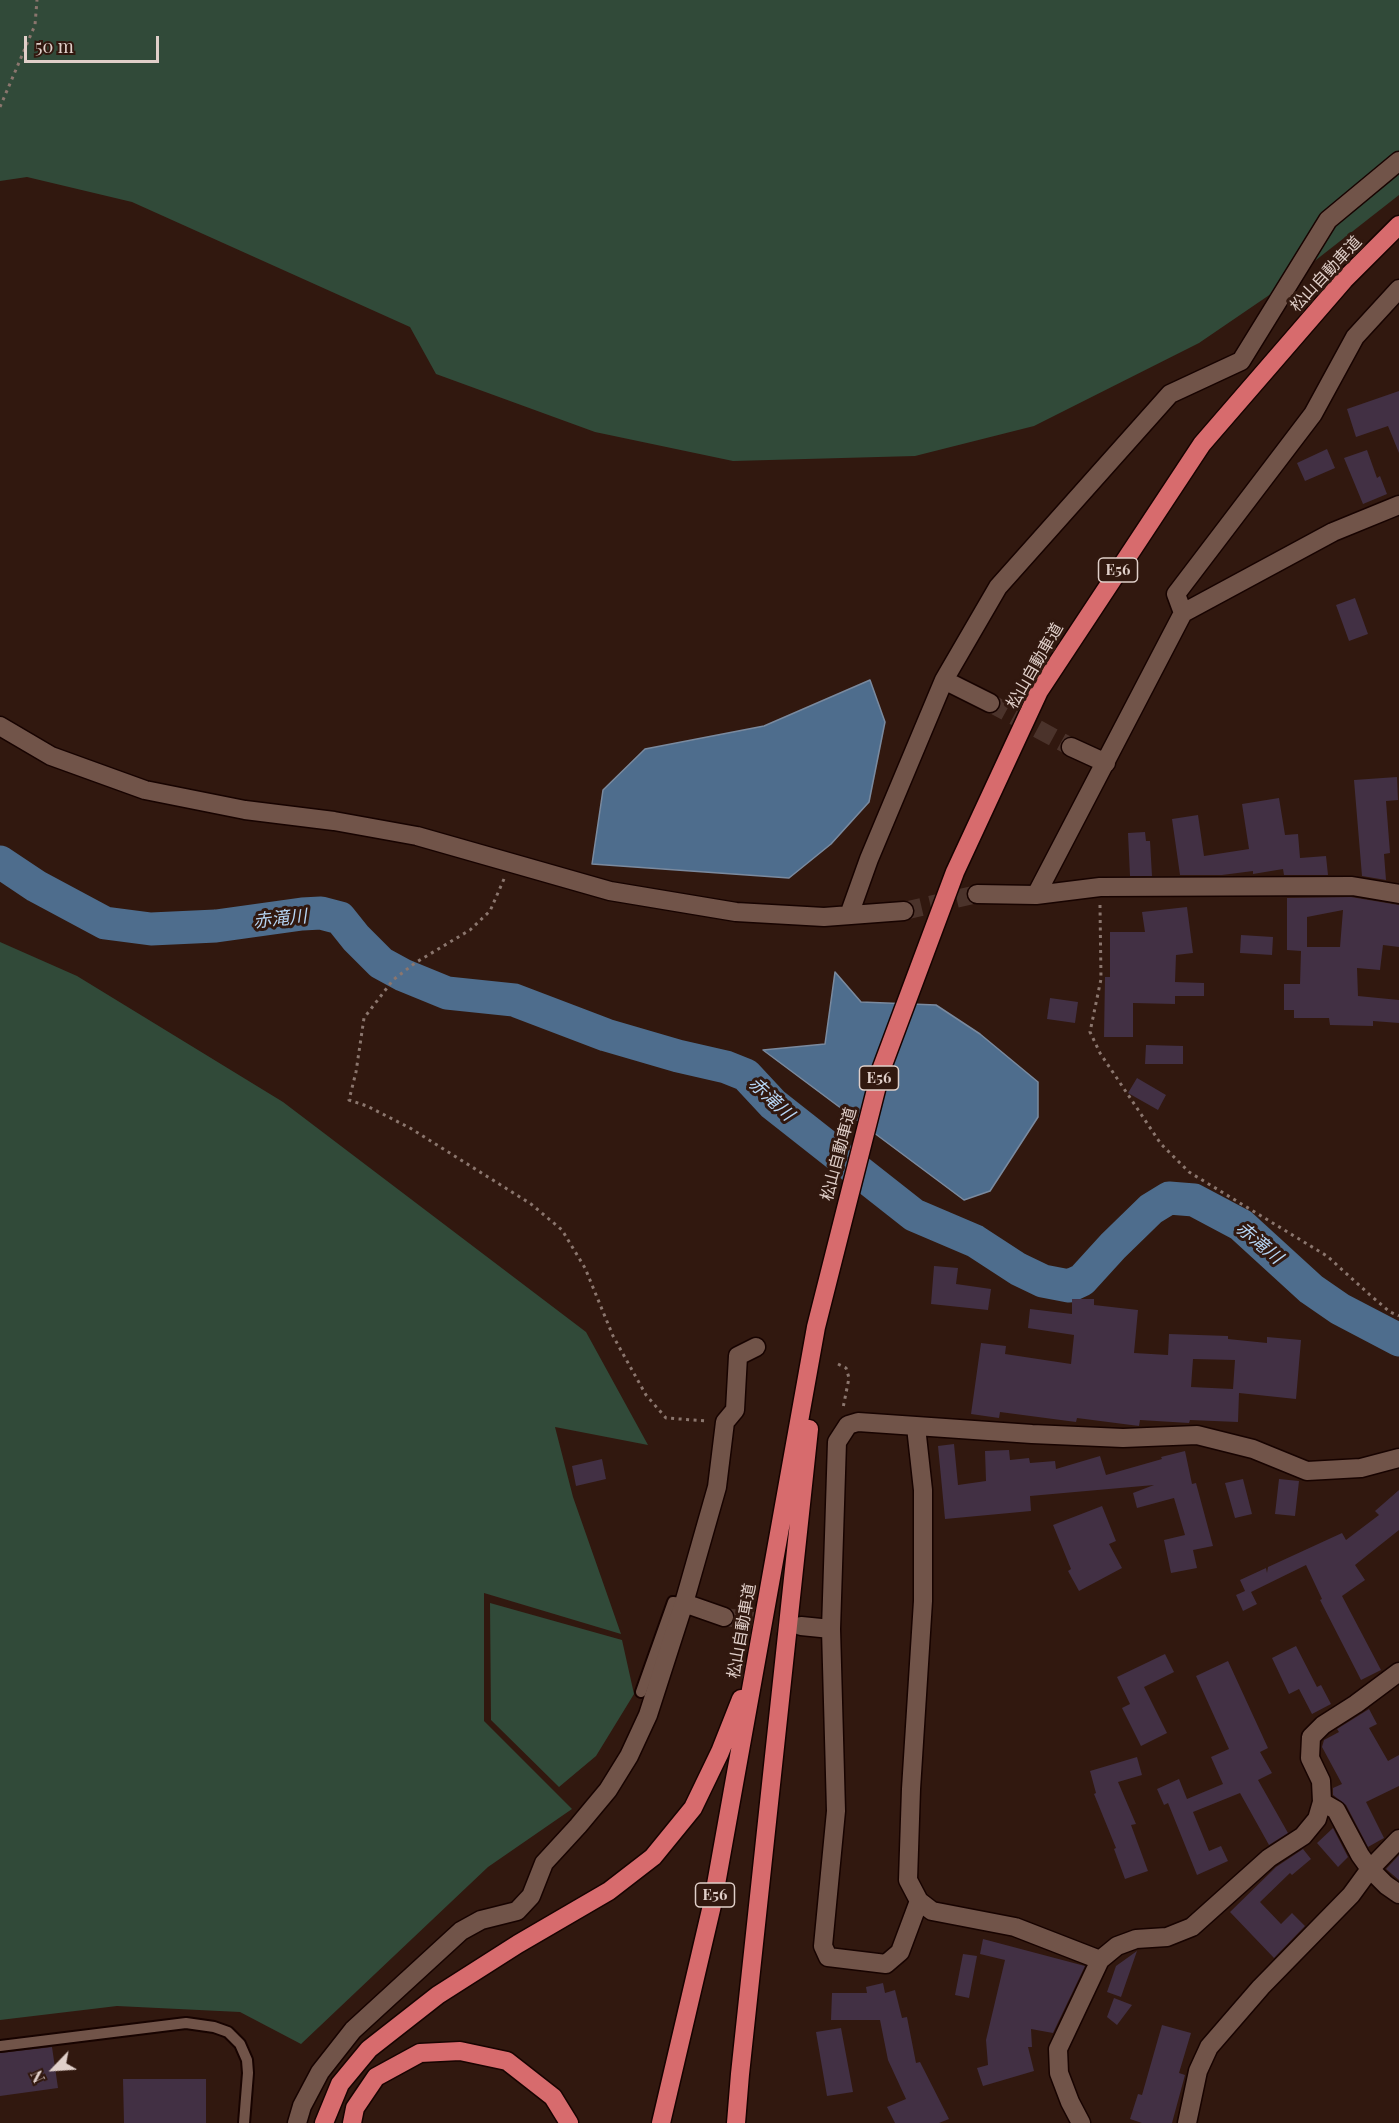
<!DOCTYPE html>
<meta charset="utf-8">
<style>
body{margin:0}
#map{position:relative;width:1399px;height:2123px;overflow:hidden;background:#31180f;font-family:"Playfair Display",serif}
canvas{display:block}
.north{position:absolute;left:24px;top:2039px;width:60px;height:60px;-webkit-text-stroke:4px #31180f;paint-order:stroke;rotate:245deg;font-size:16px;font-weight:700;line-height:24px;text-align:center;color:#e0cfc9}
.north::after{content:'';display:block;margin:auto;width:21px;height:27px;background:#e0cfc9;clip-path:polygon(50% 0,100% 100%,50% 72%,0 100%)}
.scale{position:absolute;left:24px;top:36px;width:135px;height:27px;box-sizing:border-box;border:3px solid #e0cfc9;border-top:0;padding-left:8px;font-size:18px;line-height:21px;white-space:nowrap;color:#e0cfc9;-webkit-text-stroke:4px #31180f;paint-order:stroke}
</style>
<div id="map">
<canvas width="1399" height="2123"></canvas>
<div class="north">N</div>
<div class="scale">50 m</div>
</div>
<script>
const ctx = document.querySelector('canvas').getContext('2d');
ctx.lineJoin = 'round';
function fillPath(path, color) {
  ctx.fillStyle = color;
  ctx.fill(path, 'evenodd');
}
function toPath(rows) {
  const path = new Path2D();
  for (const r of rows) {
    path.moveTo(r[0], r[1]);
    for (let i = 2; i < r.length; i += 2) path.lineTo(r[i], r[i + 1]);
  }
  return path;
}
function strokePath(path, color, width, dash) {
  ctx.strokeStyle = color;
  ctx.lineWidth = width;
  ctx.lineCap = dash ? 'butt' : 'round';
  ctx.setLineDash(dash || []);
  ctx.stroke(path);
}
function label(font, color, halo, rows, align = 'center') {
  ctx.font = font + ' "Playfair Display","Noto Sans JP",serif';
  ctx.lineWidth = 6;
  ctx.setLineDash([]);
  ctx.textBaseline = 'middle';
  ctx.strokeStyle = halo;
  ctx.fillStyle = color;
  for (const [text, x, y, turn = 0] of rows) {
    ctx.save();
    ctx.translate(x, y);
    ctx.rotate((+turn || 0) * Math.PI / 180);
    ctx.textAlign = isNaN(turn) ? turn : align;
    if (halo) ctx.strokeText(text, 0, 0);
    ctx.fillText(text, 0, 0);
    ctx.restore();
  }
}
const green = toPath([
 [0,0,1399,0,1399,195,1284,285,1199,343,1034,426,915,456,733,461,595,432,436,374,410,327,132,202,27,177,0,181],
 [0,942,77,976,283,1102,586,1332,648,1445,555,1427,573,1497,621,1634,484,1593,484,1721,572,1809,488,1867,301,2044,240,2012,117,2006,0,2020],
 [490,1603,622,1640,634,1694,596,1756,559,1787,491,1720]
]);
const water = toPath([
 [870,680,885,722,869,802,831,844,789,878,592,864,603,790,645,749,764,726,870,680],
 [835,972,861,1002,936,1005,980,1034,1038,1082,1038,1117,990,1191,964,1200,763,1050,825,1044,835,972]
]);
const river = toPath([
 [0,862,36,886,105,923,151,929,216,926,302,914,321,913,340,918,356,938,381,963,403,975,447,993,514,1000,606,1035,678,1056,726,1067,746,1075,773,1104,914,1215,975,1241,1018,1269,1043,1281,1069,1286,1082,1280,1113,1246,1151,1209,1169,1198,1194,1200,1241,1225,1311,1289,1340,1309,1399,1340]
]);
const building = toPath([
 [1399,391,1399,453,1388,426,1356,437,1347,409],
 [1327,449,1335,468,1305,481,1297,463],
 [1367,450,1377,478,1380,476,1387,494,1363,504,1344,458],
 [1355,598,1368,634,1349,641,1336,605],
 [1397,777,1398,800,1386,801,1390,853,1384,854,1386,880,1362,876,1354,780],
 [1279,798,1285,835,1298,834,1300,858,1326,856,1328,875,1284,875,1283,869,1253,874,1253,871,1222,875,1180,875,1172,819,1198,815,1204,856,1249,849,1242,804],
 [1145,832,1146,841,1150,841,1152,876,1130,876,1128,833],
 [1351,897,1399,905,1399,947,1383,945,1380,970,1357,968,1358,996,1399,1000,1399,1023,1373,1021,1373,1026,1330,1025,1329,1018,1294,1018,1294,1010,1284,1010,1284,984,1300,984,1301,951,1287,950,1287,898],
 [1343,910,1340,947,1307,947,1307,917],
 [1187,907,1193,953,1176,955,1175,982,1204,983,1204,996,1175,996,1175,1004,1133,1003,1133,1037,1104,1037,1105,977,1110,977,1110,932,1145,932,1142,912],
 [1241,935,1273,937,1272,955,1240,953],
 [1050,998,1078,1002,1075,1023,1047,1019],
 [1146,1045,1183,1046,1183,1064,1145,1064],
 [1137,1078,1166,1095,1158,1110,1128,1093],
 [934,1266,958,1268,956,1284,991,1289,988,1310,931,1304],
 [1072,1299,1094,1299,1094,1305,1138,1310,1134,1353,1168,1355,1169,1334,1228,1336,1228,1339,1267,1343,1267,1337,1301,1340,1296,1399,1239,1393,1238,1422,1190,1420,1189,1423,1140,1420,1139,1426,1077,1418,1076,1422,1000,1412,999,1418,971,1414,981,1343,1006,1346,1005,1354,1071,1364,1074,1335,1028,1328,1030,1309,1072,1314],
 [1193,1359,1235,1360,1233,1389,1191,1387],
 [954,1444,958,1485,986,1481,985,1451,1009,1450,1010,1460,1029,1458,1030,1463,1055,1461,1056,1469,1100,1456,1106,1475,1162,1459,1161,1457,1185,1451,1192,1484,1196,1483,1213,1546,1193,1550,1197,1568,1171,1573,1164,1540,1185,1535,1174,1498,1137,1508,1133,1493,1154,1485,1030,1496,1031,1511,945,1519,938,1446],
 [602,1459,606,1479,576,1486,572,1466],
 [1243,1479,1252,1514,1235,1518,1225,1483],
 [1279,1479,1299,1481,1295,1516,1275,1514],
 [1399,1490,1399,1530,1355,1565,1365,1580,1342,1596,1381,1670,1361,1680,1320,1600,1322,1599,1306,1565,1251,1592,1257,1604,1243,1611,1236,1595,1245,1591,1240,1580,1266,1568,1267,1573,1268,1567,1342,1533,1346,1540,1379,1515,1375,1511],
 [1102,1506,1116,1541,1109,1544,1122,1568,1079,1591,1068,1571,1071,1569,1053,1525],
 [1296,1646,1317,1687,1321,1685,1331,1704,1312,1714,1299,1689,1289,1694,1272,1658],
 [1165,1654,1174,1672,1144,1687,1167,1733,1141,1746,1122,1708,1130,1704,1117,1677],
 [1228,1661,1268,1748,1260,1752,1272,1773,1258,1780,1288,1833,1269,1845,1240,1793,1193,1812,1209,1851,1221,1846,1228,1861,1197,1875,1168,1803,1164,1805,1157,1789,1179,1779,1187,1799,1223,1784,1211,1757,1229,1749,1196,1676],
 [1369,1709,1377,1724,1369,1728,1388,1761,1399,1755,1399,1786,1366,1802,1384,1838,1368,1847,1346,1805,1333,1795,1333,1788,1342,1784,1322,1747,1324,1740,1339,1732,1337,1729],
 [1137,1757,1142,1775,1118,1782,1136,1824,1131,1825,1148,1871,1125,1879,1114,1849,1116,1848,1094,1794,1096,1793,1090,1771],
 [1333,1828,1348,1857,1338,1867,1317,1843],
 [1303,1849,1311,1859,1292,1875,1290,1873,1260,1902,1281,1924,1292,1913,1305,1926,1274,1958,1230,1912,1276,1867],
 [1399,1855,1399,1880,1386,1869],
 [983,1939,1085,1966,1053,2033,1031,2029,1032,2047,1028,2047,1034,2071,983,2086,977,2068,988,2065,986,2040,1005,1960,980,1954],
 [1137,1951,1121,1997,1107,1992,1116,1966],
 [963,1954,977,1956,969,1998,955,1995],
 [883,1983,885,1993,895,1990,902,2018,907,2017,916,2063,920,2062,949,2119,939,2123,895,2123,887,2107,906,2099,888,2060,880,2020,831,2020,832,1993,867,1993,866,1987],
 [1114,1998,1132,2005,1117,2025,1107,2017],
 [1162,2025,1191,2033,1179,2073,1185,2075,1172,2123,1142,2123,1130,2119,1138,2094,1142,2095],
 [841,2028,853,2092,827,2096,816,2032],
 [52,2047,58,2088,0,2096,0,2053],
 [123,2079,206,2079,206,2123,124,2123]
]);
const streetTunnel = toPath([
 [990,703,1071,747],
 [904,911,977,894],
 [724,1617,801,1626]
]);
const path = toPath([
 [0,107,35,25,37,0],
 [504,879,490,911,470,930,415,963,393,980,364,1018,356,1072,349,1100,367,1106,410,1128,531,1204,562,1230,585,1268,613,1336,646,1395,666,1418,708,1421],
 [1100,905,1101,979,1090,1032,1100,1053,1161,1144,1189,1172,1327,1256,1370,1295,1390,1312,1399,1316],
 [838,1364,846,1368,849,1378,843,1408]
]);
const lane = toPath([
 [641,1692,673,1602,684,1603],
 [0,2046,186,2023,214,2027,228,2032,240,2044,247,2060,248,2073,244,2123]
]);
const street = toPath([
 [1183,613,1176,594,1313,414,1355,337,1399,289],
 [944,680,998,587,1170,394,1241,361,1328,220,1399,161],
 [0,726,51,756,145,790,245,810,334,821,417,836,610,891,736,912,824,917,904,911],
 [1071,747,1106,763],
 [977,894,1036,895,1100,887,1352,886,1399,894],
 [1036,895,1183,613,1333,532,1399,505],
 [849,915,869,859,944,680,990,703],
 [916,1427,923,1490,923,1601,911,1789,908,1880,919,1901,932,1911,1015,1927,1100,1960],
 [684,1603,724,1617],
 [801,1626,831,1629],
 [1322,1802,1336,1810,1360,1855,1370,1869,1386,1885,1399,1894],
 [919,1901,900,1952,886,1964,828,1957,823,1946,836,1811,831,1629,837,1442,848,1425,858,1422,1032,1434,1123,1438,1197,1435,1253,1449,1307,1471,1361,1468,1399,1458],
 [297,2123,302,2106,320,2072,353,2030,461,1931,481,1920,517,1911,531,1896,544,1863,578,1826,608,1790,629,1756,648,1715,684,1603,717,1487,725,1422,735,1410,738,1356,756,1347],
 [1081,2123,1070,2102,1059,2073,1058,2049,1100,1960,1117,1946,1136,1939,1167,1937,1192,1927,1269,1858,1303,1836,1317,1819,1322,1802,1321,1781,1310,1758,1311,1737,1323,1725,1356,1704,1399,1672],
 [1187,2123,1198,2071,1209,2047,1261,1987,1351,1895,1370,1869,1399,1839]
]);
const highway = toPath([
 [324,2123,340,2084,369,2049,438,1995,518,1944,609,1891,653,1857,693,1808,720,1752,741,1699],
 [352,2123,355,2108,376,2077,420,2053,460,2051,507,2061,553,2097,569,2123],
 [661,2123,713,1901,816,1327,881,1070,955,872,1039,691,1202,444,1344,280,1399,225],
 [736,2123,740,2074,809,1429]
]);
const shields = [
 [1118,570,39],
 [879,1078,39],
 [715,1895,39]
];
const shieldNames = [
 ["E56",1118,570],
 ["E56",879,1078],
 ["E56",715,1895]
];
const streetNames = [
 ["松山自動車道",1326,274,-47],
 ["松山自動車道",1035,666,-60],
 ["松山自動車道",839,1154,-75],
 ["松山自動車道",742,1631,-80]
];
const waterNames = [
 ["赤滝川",280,919,-6],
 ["赤滝川",771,1099,43],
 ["赤滝川",1259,1243,40]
];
fillPath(green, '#314a39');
fillPath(water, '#4e6d8d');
strokePath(water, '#7a8a9f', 1.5);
strokePath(river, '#4e6d8d', 33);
fillPath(building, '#423044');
strokePath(streetTunnel, '#4b332b', 18, [18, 9]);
strokePath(lane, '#170300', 14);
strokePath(street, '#170300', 21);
strokePath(highway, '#170300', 21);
strokePath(path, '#8b766e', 3, [3, 4.5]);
strokePath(lane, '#715449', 10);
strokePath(street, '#715449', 18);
strokePath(highway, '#d76b6d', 18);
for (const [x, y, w] of shields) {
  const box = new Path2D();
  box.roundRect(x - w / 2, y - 12, w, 24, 4.5);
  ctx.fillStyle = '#31180f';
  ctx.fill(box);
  strokePath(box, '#e0cfc9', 1.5);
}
label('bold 15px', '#e0cfc9', null, shieldNames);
label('16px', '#e0cfc9', '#31180f', streetNames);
label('italic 18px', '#b6d5f4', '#31180f', waterNames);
</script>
